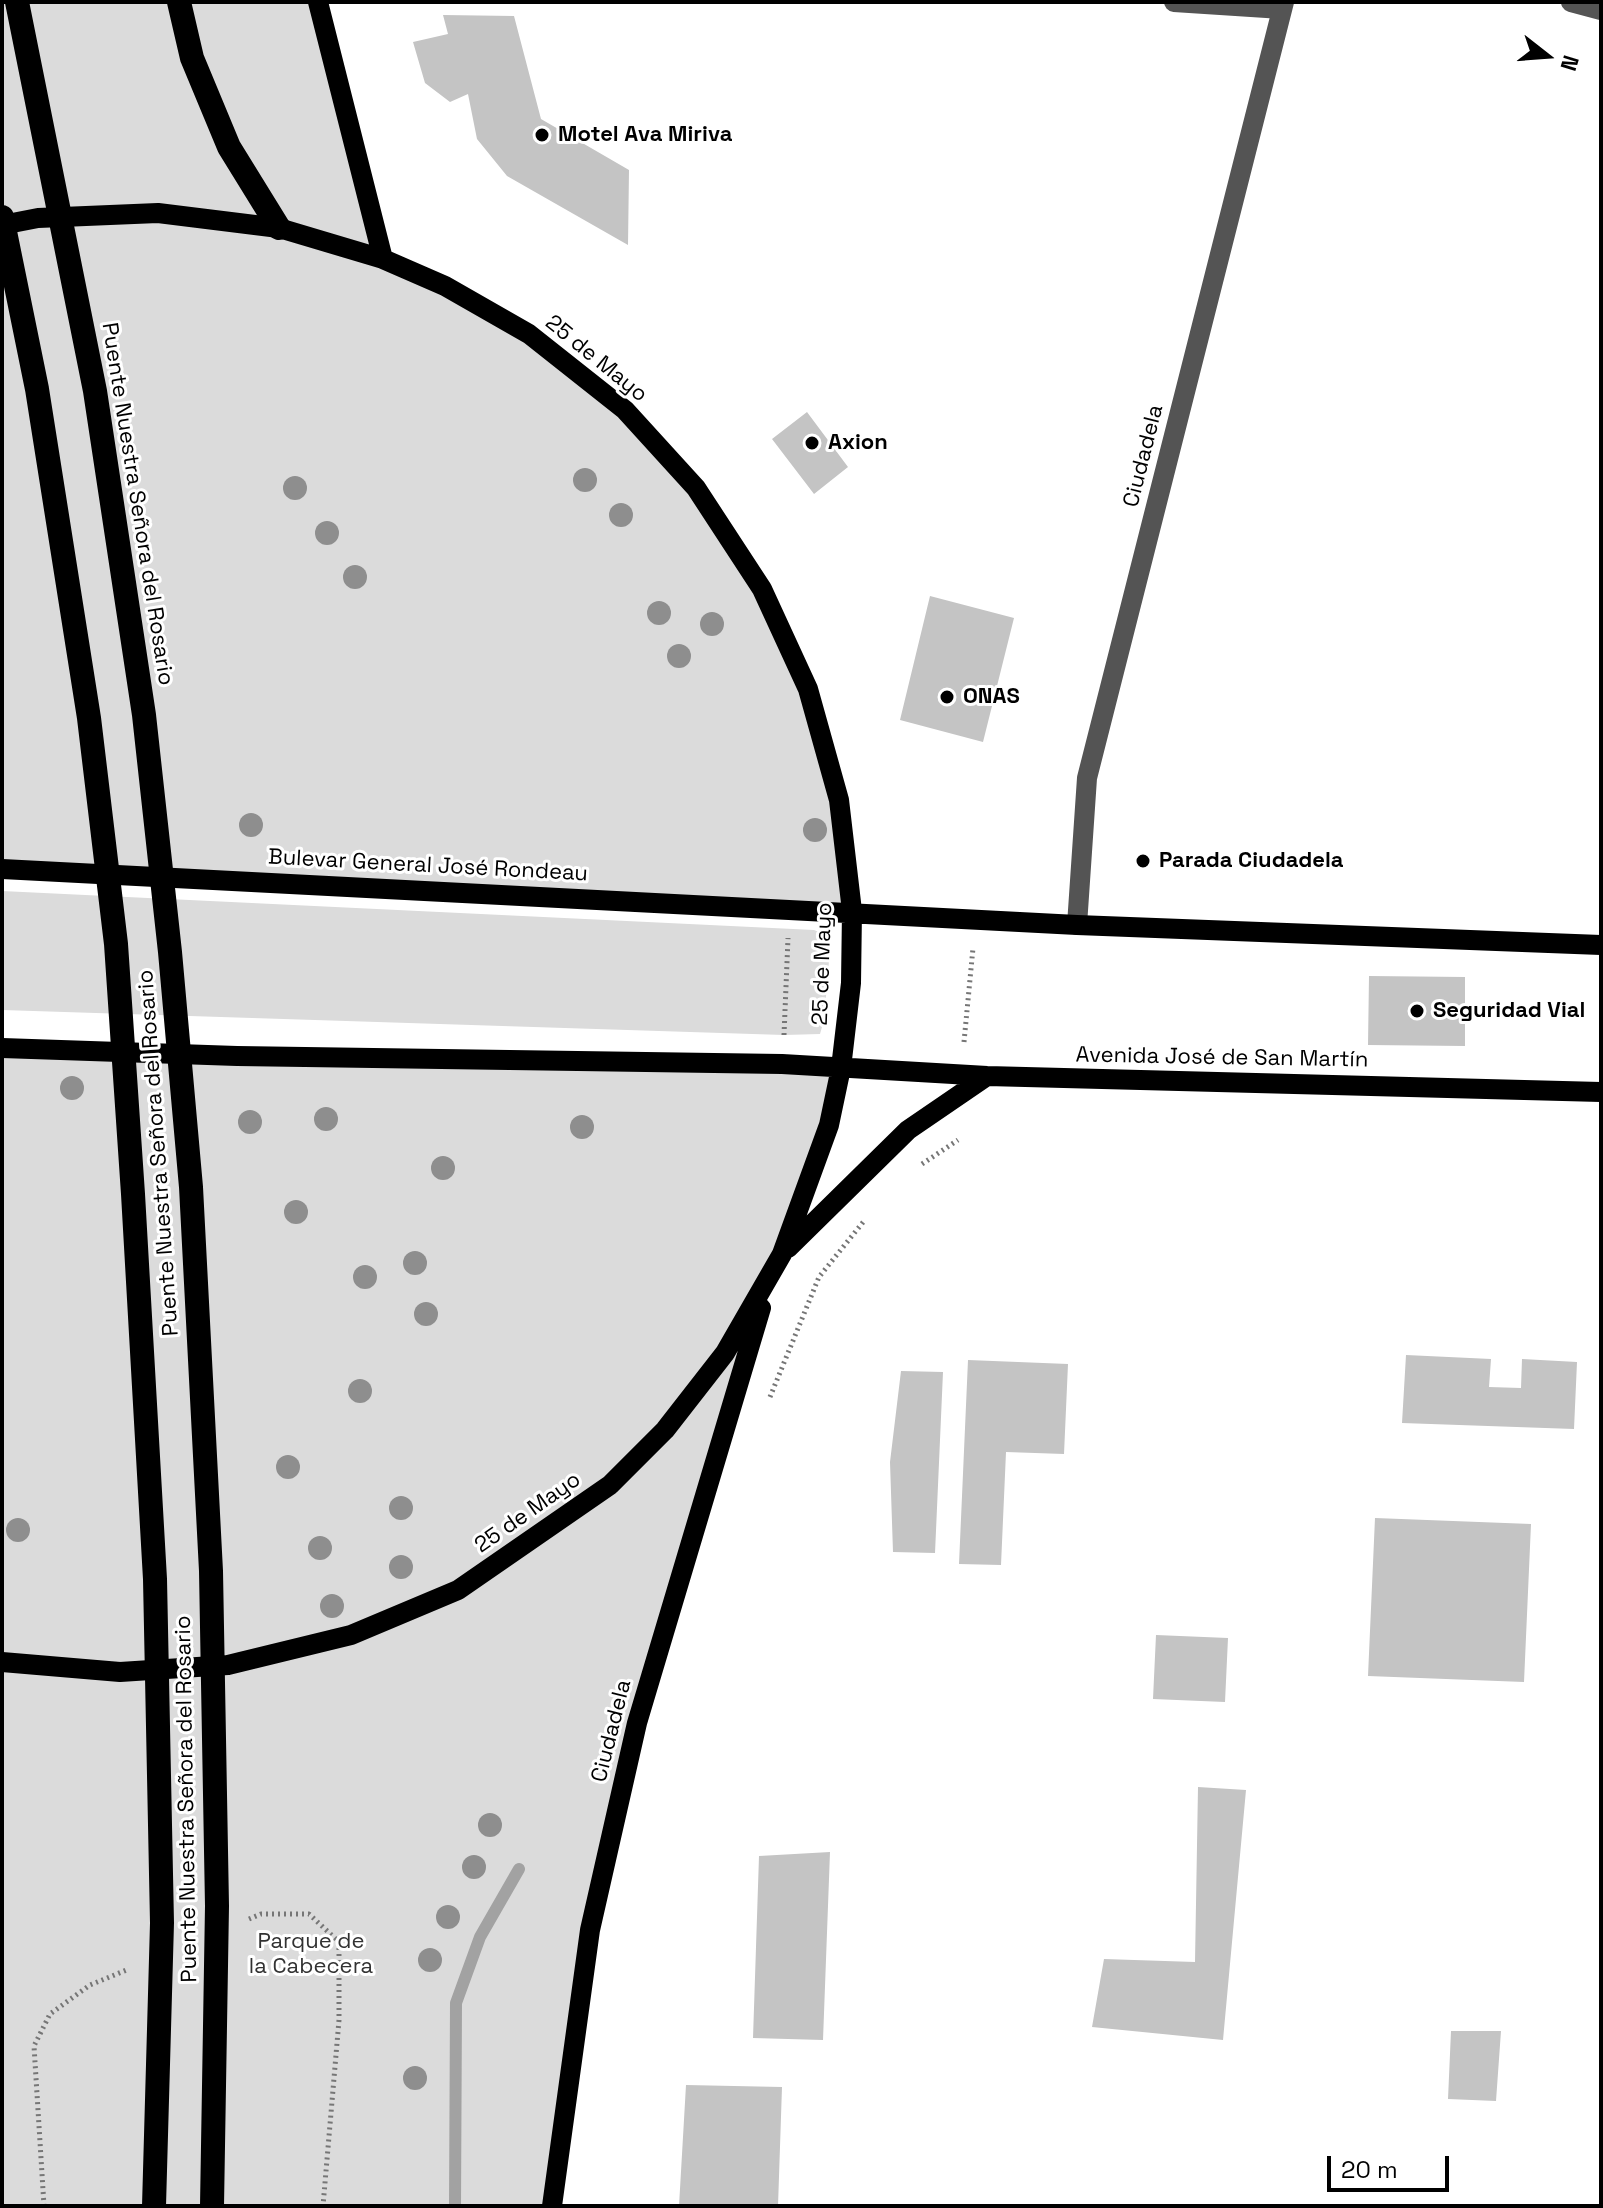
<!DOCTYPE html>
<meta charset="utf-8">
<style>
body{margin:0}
#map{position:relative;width:1603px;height:2208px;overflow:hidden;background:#fff;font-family:"Space Grotesk",sans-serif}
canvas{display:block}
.frame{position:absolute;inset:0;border:4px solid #000;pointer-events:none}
.north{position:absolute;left:1507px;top:16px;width:80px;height:80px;-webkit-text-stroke:6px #fff;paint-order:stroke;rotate:107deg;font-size:22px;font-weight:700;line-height:32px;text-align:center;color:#000}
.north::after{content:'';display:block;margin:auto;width:28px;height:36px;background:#000;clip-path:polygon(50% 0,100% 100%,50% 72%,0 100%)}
.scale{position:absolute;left:1327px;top:2156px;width:122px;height:36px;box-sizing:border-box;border:4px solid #000;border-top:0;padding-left:10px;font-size:24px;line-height:28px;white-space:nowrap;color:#000;-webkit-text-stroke:6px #fff;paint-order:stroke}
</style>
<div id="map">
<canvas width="1603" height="2208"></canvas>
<div class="frame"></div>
<div class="north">N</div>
<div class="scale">20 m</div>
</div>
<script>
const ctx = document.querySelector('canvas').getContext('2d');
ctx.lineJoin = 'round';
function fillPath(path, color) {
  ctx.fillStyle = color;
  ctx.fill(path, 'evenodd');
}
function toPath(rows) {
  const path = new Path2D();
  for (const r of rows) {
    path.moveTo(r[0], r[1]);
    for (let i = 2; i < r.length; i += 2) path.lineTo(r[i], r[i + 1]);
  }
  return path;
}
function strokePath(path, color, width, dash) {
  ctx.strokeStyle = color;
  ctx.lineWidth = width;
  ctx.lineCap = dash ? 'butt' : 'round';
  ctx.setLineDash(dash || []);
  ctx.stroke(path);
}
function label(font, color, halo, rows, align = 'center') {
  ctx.font = font + ' "Space Grotesk",sans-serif';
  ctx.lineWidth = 6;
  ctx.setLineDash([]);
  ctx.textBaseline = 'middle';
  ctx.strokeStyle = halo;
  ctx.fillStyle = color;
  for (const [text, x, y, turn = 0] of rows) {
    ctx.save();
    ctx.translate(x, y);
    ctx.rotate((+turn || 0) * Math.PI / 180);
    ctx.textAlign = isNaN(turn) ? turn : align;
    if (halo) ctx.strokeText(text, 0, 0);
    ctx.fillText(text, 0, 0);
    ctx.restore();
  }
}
const green = toPath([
 [2,2,318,2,383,259,529,334,696,488,808,689,852,911,2,868],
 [2,891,814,930,831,937,824,1020,820,1034,784,1035,2,1010],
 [2,1048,841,1068,770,1278,590,1930,552,2206,2,2206]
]);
const stream = toPath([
 [455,2206,456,2003,480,1937,519,1869]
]);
const building = toPath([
 [443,15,514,16,541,119,629,170,628,245,507,176,477,139,468,94,450,102,425,83,413,42,448,34],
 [807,412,848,467,814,494,772,439],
 [930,596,1014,618,983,742,900,720],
 [1369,976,1465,977,1465,1046,1368,1045],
 [1406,1355,1491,1359,1489,1387,1521,1388,1522,1359,1577,1362,1574,1429,1402,1423],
 [968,1360,1068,1364,1064,1454,1006,1452,1001,1565,959,1564],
 [901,1371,943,1372,935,1553,893,1552,890,1462],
 [1375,1518,1531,1524,1524,1682,1368,1676],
 [1156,1635,1228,1638,1225,1702,1153,1699],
 [1198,1787,1246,1790,1223,2040,1092,2027,1104,1959,1195,1962],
 [830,1852,823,2040,753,2038,759,1856],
 [1451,2031,1501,2031,1496,2101,1448,2099],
 [686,2085,782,2087,778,2206,679,2206]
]);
const path = toPath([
 [784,1035,788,938],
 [964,1042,973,948],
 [922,1164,958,1140],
 [770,1397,819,1277,864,1221],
 [249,1919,261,1914,309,1914,339,1942,339,2020,323,2206],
 [44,2206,34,2046,50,2014,90,1985,129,1969]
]);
const minor = toPath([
 [1174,2,1282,9],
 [1571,2,1601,10],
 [1077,925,1087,778,1284,2]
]);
const major = toPath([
 [318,2,383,259],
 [2,225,38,218,158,213,279,228,383,259,445,286,529,334,625,410,696,488,762,589,808,689,839,800,852,911,851,983,841,1068,829,1125,782,1254,725,1353,665,1430,610,1485,458,1590,351,1635,228,1665,120,1672,2,1662],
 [2,869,1077,925,1601,945],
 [2,1048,237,1056,782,1064,987,1076,1601,1092],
 [788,1248,908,1130,987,1076],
 [552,2206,590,1930,637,1723,761,1308]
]);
const highway = toPath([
 [17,2,95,391,144,715,170,952,191,1187,211,1571,217,1906,212,2206],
 [179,2,192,58,229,147,279,228],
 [2,217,37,389,89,718,116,944,133,1194,155,1579,162,1923,154,2206]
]);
const trees = [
 [585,480],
 [295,488],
 [621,515],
 [327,533],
 [355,577],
 [659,613],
 [712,624],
 [679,656],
 [251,825],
 [815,830],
 [72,1088],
 [326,1119],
 [250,1122],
 [582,1127],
 [443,1168],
 [296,1212],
 [415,1263],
 [365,1277],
 [426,1314],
 [360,1391],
 [288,1467],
 [401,1508],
 [18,1530],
 [320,1548],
 [401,1567],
 [332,1606],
 [490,1825],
 [474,1867],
 [448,1917],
 [430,1960],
 [415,2078]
];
const markers = [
 [542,135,8,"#000"],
 [812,443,8,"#000"],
 [947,697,8,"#000"],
 [1143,861,8,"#000"],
 [1417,1011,8,"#000"]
];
const poiNames = [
 ["Motel Ava Miriva",558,135],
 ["Axion",828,443],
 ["ONAS",963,697],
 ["Parada Ciudadela",1159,861],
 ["Seguridad Vial",1433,1011]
];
const streetNames = [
 ["25 de Mayo",596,359,39],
 ["Ciudadela",1144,456,-76],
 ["Puente Nuestra Señora del Rosario",137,504,81],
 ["Bulevar General José Rondeau",428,866,3],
 ["25 de Mayo",823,964,-88],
 ["Avenida José de San Martín",1222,1058,1],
 ["Puente Nuestra Señora del Rosario",159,1153,-94],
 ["25 de Mayo",528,1513,-35],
 ["Ciudadela",612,1731,-76],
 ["Puente Nuestra Señora del Rosario",187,1799,-91]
];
const parkNames = [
 ["Parque de",311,1942],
 ["la Cabecera",311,1967]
];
fillPath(green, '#dbdbdb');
strokePath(stream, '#a2a2a2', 12);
fillPath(building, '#c4c4c4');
strokePath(path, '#767676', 5, [2, 4]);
strokePath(minor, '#545454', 20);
strokePath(major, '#000', 20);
strokePath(highway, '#000', 24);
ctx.fillStyle = '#8e8e8e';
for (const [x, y] of trees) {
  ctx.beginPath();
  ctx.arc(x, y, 12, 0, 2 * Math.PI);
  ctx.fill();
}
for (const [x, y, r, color] of markers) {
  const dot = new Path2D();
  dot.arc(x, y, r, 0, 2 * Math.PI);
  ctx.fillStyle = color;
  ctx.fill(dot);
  strokePath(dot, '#fff', 3);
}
label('bold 22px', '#000', '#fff', poiNames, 'left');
label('22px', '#000', '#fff', streetNames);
label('22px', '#323232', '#fff', parkNames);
</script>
